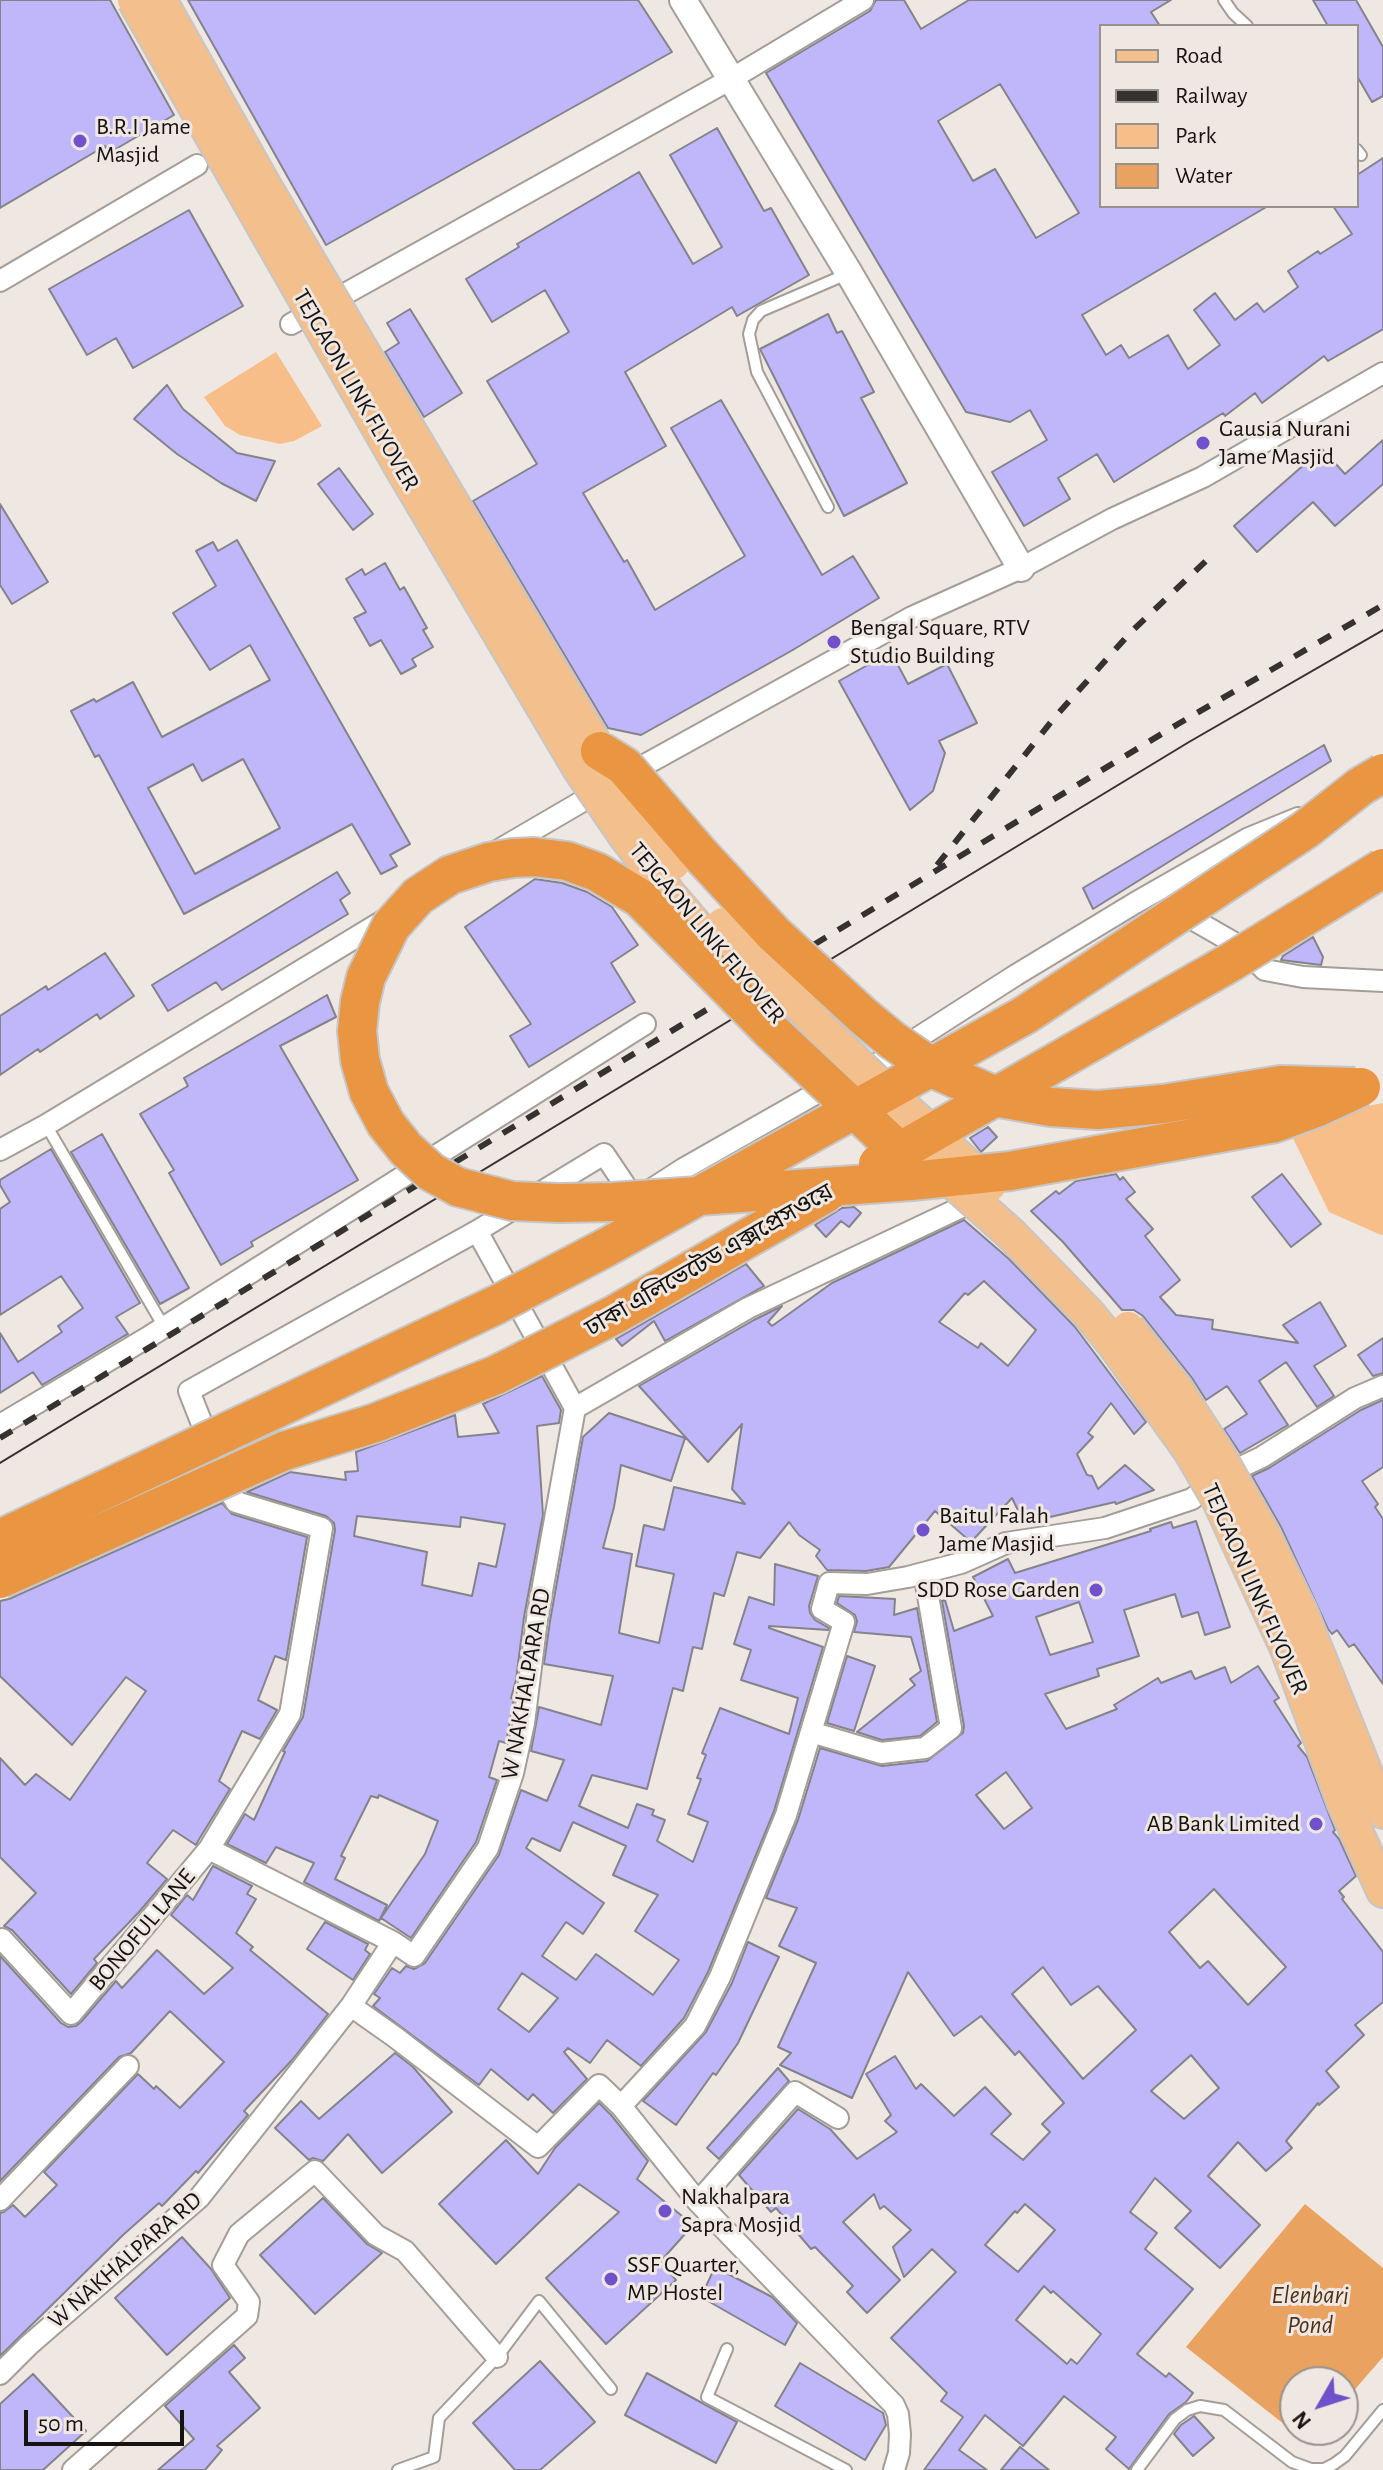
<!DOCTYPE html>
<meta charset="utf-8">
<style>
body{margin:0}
#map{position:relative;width:1383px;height:2470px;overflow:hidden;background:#efe7e1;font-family:"Alegreya Sans",sans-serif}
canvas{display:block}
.legend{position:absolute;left:1099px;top:24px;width:260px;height:184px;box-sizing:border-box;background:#efe7e1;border:2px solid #98928e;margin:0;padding:10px 14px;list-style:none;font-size:24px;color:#161311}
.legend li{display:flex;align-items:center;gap:16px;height:40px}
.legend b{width:40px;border:2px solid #98928e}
.north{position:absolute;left:1279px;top:2366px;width:80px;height:80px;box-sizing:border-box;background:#efe7e1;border:2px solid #98928e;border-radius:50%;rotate:231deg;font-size:22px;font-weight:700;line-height:32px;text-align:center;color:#161311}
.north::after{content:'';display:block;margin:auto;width:28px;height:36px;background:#7051cb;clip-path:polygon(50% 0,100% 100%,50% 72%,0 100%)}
.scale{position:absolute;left:24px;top:2410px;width:160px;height:36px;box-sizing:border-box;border:4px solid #161311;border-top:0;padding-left:10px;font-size:24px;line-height:28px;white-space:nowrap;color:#161311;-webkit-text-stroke:6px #efe7e1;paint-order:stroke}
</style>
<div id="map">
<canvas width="1383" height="2470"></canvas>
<ul class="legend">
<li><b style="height:10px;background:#f2bf8d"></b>Road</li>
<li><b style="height:10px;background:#35322f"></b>Railway</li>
<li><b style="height:22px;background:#f7be8a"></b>Park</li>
<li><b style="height:22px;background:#e9a25f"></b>Water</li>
</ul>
<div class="north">N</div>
<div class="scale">50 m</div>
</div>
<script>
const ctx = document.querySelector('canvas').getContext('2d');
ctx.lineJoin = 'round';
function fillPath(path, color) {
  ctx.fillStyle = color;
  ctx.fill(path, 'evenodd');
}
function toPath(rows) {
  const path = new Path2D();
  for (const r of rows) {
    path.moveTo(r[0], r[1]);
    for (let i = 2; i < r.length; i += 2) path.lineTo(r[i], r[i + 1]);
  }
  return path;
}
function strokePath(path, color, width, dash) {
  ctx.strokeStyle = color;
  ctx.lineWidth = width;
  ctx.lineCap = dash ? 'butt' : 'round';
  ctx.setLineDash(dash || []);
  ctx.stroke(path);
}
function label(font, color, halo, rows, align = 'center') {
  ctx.font = font + ' "Alegreya Sans","Noto Sans Bengali",sans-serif';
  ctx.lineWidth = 6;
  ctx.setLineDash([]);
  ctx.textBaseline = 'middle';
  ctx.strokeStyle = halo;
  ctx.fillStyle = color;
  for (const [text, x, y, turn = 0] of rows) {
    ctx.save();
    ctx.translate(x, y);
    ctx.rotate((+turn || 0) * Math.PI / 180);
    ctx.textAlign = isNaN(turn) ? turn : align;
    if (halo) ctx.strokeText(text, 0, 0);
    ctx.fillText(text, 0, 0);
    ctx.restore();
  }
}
const green = toPath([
 [276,352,322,426,294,441,280,444,240,435,225,426,204,397],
 [1383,1103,1383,1235,1381,1235,1329,1212,1288,1128,1342,1111]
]);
const water = toPath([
 [1305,2204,1383,2268,1383,2357,1343,2403,1343,2382,1295,2382,1295,2430,1319,2430,1308,2443,1186,2347]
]);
const building = toPath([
 [0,0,110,0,174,115,109,153,105,146,0,208,0,0],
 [188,0,638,0,672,52,326,245,188,0],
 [876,0,904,0,921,29,969,0,1171,0,1151,12,1160,26,1101,26,1101,206,1268,206,1082,315,1106,355,1121,345,1129,358,1168,335,1188,369,1220,345,1194,310,1215,293,1235,320,1257,303,1264,312,1298,287,1288,271,1318,251,1320,254,1352,234,1333,206,1357,206,1357,175,1383,158,1383,329,1328,361,1324,356,1262,403,1255,393,1225,416,1223,413,1114,482,1097,454,1058,478,1070,499,1024,526,992,472,1047,440,1030,410,1010,422,966,412,766,73,870,11,876,0],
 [1000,84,1079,213,1036,238,995,169,973,181,938,121,1000,84],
 [1313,0,1356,0,1383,47,1383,96,1372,102,1357,76,1357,26,1328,26,1313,0],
 [717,128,764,211,771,208,809,275,737,316,732,307,625,372,666,446,583,493,624,562,627,560,655,610,745,556,671,428,721,400,822,575,853,556,879,598,791,651,641,735,608,728,473,501,537,464,487,381,569,332,545,290,492,322,466,279,519,247,517,244,639,172,693,264,722,247,670,155,717,128],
 [189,210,243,306,133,368,116,338,87,355,49,289,189,210],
 [410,309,462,393,424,417,385,352,399,343,387,323,410,309],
 [828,314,837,333,842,331,874,392,861,398,907,483,844,516,760,349,828,314],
 [167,385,183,409,237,453,275,461,256,501,221,483,177,454,134,419,167,385],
 [1383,440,1383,484,1335,526,1313,502,1257,552,1234,526,1322,449,1345,474,1383,440],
 [339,468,373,514,353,530,318,484,339,468],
 [0,504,48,582,12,604,0,585,0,504],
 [237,540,410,844,390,855,397,866,381,874,352,824,184,914,99,755,95,757,71,711,94,699,96,702,133,682,162,737,270,680,250,645,210,670,173,613,216,586,196,551,213,542,218,551,237,540],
 [243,759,280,828,195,874,148,788,193,764,202,781,243,759],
 [385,563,400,590,404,587,427,628,423,630,433,647,412,659,416,666,401,674,381,640,370,646,354,618,366,612,346,579,362,569,365,575,385,563],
 [891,652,908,684,947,664,977,723,939,741,945,753,933,791,910,810,839,681,891,652],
 [1324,745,1331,761,1093,909,1083,888,1324,745],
 [337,872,350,893,340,900,348,914,222,990,216,982,168,1011,152,985,337,872],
 [535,879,562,883,587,892,612,907,638,945,611,963,635,1002,529,1067,510,1036,531,1024,465,927,535,879],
 [1313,937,1323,957,1321,965,1281,960,1283,956,1313,937],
 [105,953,134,996,100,1019,97,1014,40,1052,38,1049,0,1075,0,1016,46,986,48,990,105,953],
 [327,995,336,1017,280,1046,358,1180,251,1242,253,1246,221,1265,169,1173,174,1170,140,1114,188,1086,184,1078,327,995],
 [988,1127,997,1137,981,1152,970,1138,988,1127],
 [102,1134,189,1288,160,1304,71,1152,102,1134],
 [51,1149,140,1303,116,1317,128,1334,124,1336,42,1385,33,1372,0,1393,0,1333,18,1362,62,1332,58,1326,83,1308,61,1276,0,1315,0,1209,10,1202,0,1185,0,1180,51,1149],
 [1116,1174,1120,1180,1123,1177,1135,1192,1126,1199,1153,1229,1145,1236,1180,1280,1160,1297,1176,1315,1213,1320,1212,1329,1298,1343,1283,1325,1320,1302,1346,1346,1314,1366,1334,1396,1317,1407,1286,1362,1259,1381,1288,1425,1240,1453,1224,1429,1247,1414,1227,1386,1206,1400,1192,1378,1143,1316,1134,1310,1122,1310,1063,1242,1031,1211,1056,1191,1059,1194,1076,1181,1116,1174],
 [1282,1174,1321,1224,1291,1247,1252,1197,1282,1174],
 [854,1207,861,1213,849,1227,841,1221,826,1237,815,1225,842,1208,854,1207],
 [964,1220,1009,1259,1075,1327,1146,1422,1134,1434,1111,1403,1088,1433,1093,1437,1077,1454,1087,1475,1092,1476,1098,1489,1125,1465,1154,1490,1116,1504,1115,1502,1024,1523,1012,1498,971,1542,935,1511,889,1567,866,1571,827,1570,816,1556,820,1550,799,1535,789,1522,760,1558,737,1552,724,1596,714,1593,702,1649,693,1647,683,1691,673,1688,647,1789,592,1775,579,1806,628,1828,637,1804,654,1810,652,1815,665,1820,657,1841,693,1862,708,1822,688,1814,701,1779,697,1778,706,1755,702,1753,720,1708,789,1734,798,1698,741,1680,751,1650,734,1644,749,1597,774,1605,775,1564,818,1576,809,1606,810,1613,815,1620,829,1628,828,1630,769,1626,769,1628,823,1647,774,1811,708,1972,684,2018,641,2066,607,2040,590,2063,568,2048,564,2052,587,2079,553,2113,533,2094,528,2100,491,2069,479,2085,373,2006,380,1998,374,1994,392,1968,400,1973,406,1966,414,1969,425,1963,499,1855,521,1790,547,1801,564,1760,531,1751,539,1707,601,1725,613,1676,544,1664,550,1621,583,1437,609,1413,685,1438,671,1481,621,1465,614,1507,603,1548,632,1554,619,1633,659,1643,674,1574,636,1566,644,1525,664,1530,674,1487,745,1504,732,1489,742,1424,708,1462,639,1386,754,1320,782,1306,768,1322,772,1326,832,1283,964,1220],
 [984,1281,1036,1330,1008,1366,981,1343,978,1348,939,1322,965,1293,968,1295,984,1281],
 [573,1822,626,1846,613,1875,658,1895,635,1931,679,1960,653,1995,596,1954,576,1980,542,1956,566,1922,583,1934,604,1903,526,1848,532,1838,560,1851,573,1822],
 [522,1973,558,1998,529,2032,498,2009,522,1973],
 [746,1264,764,1286,665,1341,654,1321,622,1346,616,1339,746,1264],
 [1383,1338,1383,1373,1373,1376,1358,1355,1383,1338],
 [542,1376,561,1410,559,1423,537,1426,543,1515,524,1617,516,1680,511,1698,514,1699,506,1743,499,1741,489,1777,497,1780,476,1842,411,1938,381,1918,425,1854,438,1821,379,1795,378,1798,371,1796,341,1856,345,1858,335,1879,387,1905,379,1921,304,1882,314,1863,276,1847,266,1863,227,1844,245,1814,254,1820,285,1752,283,1751,303,1717,335,1530,334,1523,326,1516,247,1492,290,1472,346,1480,345,1472,358,1471,356,1452,455,1415,458,1437,499,1433,483,1404,542,1376],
 [357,1516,460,1527,461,1517,505,1524,496,1567,479,1563,472,1596,422,1585,427,1552,354,1536,357,1516],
 [1383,1400,1383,1467,1362,1481,1378,1504,1375,1507,1383,1519,1383,1684,1354,1644,1349,1647,1337,1630,1332,1634,1328,1629,1281,1527,1252,1476,1269,1468,1361,1410,1383,1400],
 [222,1503,232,1514,307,1537,286,1660,275,1656,258,1700,277,1710,260,1739,242,1731,219,1781,230,1789,198,1841,196,1845,173,1830,147,1863,167,1879,139,1912,94,1959,97,1963,71,1994,12,1930,4,1926,36,1893,0,1857,0,1758,25,1785,36,1774,70,1800,146,1691,126,1677,72,1745,0,1676,0,1601,9,1599,222,1503],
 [1196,1521,1230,1627,1205,1635,1198,1612,1182,1617,1175,1594,1124,1610,1139,1656,1097,1669,1099,1676,1045,1694,1066,1729,1117,1709,1114,1705,1158,1678,1161,1683,1191,1671,1195,1679,1225,1667,1231,1683,1258,1666,1279,1698,1274,1701,1301,1743,1298,1746,1307,1757,1335,1830,1333,1832,1339,1839,1356,1876,1339,1891,1344,1897,1342,1899,1383,1952,1383,2002,1355,2025,1364,2035,1326,2071,1339,2087,1319,2105,1318,2103,1286,2141,1292,2148,1266,2171,1238,2142,1208,2176,1260,2225,1220,2268,1175,2228,1191,2211,1155,2178,1130,2212,1157,2233,1145,2249,1193,2289,1137,2354,1166,2377,1169,2373,1193,2393,1186,2402,1169,2414,1129,2469,1106,2449,1116,2437,1064,2396,1023,2446,985,2415,959,2450,987,2470,924,2470,963,2417,941,2401,947,2393,891,2338,956,2272,932,2249,904,2277,893,2247,911,2230,884,2206,880,2209,874,2194,843,2222,900,2280,867,2313,847,2292,853,2286,815,2247,811,2249,776,2208,771,2212,739,2175,798,2109,830,2129,857,2159,897,2132,885,2121,891,2115,866,2074,895,2056,916,2089,921,2084,954,2116,985,2087,1011,2114,991,2134,1023,2160,1050,2132,1042,2124,1064,2103,1019,2051,1015,2055,981,2016,954,2036,908,1972,852,2098,780,2065,791,2053,778,2047,816,1963,779,1946,797,1908,766,1898,798,1820,820,1748,882,1766,927,1761,963,1733,964,1726,942,1601,945,1600,954,1631,993,1616,973,1577,1008,1559,1015,1573,1151,1531,1150,1529,1171,1522,1173,1528,1196,1521],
 [1079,1602,1093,1642,1050,1655,1036,1617,1079,1602],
 [1006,1772,1032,1808,1004,1829,976,1795,1006,1772],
 [1214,1889,1286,1967,1248,2005,1208,1961,1200,1968,1169,1932,1214,1889],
 [1043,1967,1071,2005,1098,1986,1136,2030,1083,2079,1012,1994,1043,1967],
 [1191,2055,1219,2088,1184,2119,1151,2091,1191,2055],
 [1025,2204,1055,2230,1018,2272,985,2245,1015,2211,1017,2213,1025,2204],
 [1044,2286,1051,2293,1053,2291,1101,2334,1077,2364,1071,2359,1067,2364,1016,2320,1044,2286],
 [839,1596,895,1599,894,1615,917,1608,937,1722,920,1736,882,1740,857,1732,915,1685,910,1679,921,1671,911,1637,854,1632,857,1621,855,1615,837,1603,839,1596],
 [847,1656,875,1666,854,1731,827,1723,847,1656],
 [213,1866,252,1886,247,1894,256,1899,236,1933,253,1947,250,1950,328,2014,293,2059,244,2111,248,2115,198,2173,196,2171,162,2206,159,2203,123,2235,0,2356,0,2213,4,2212,13,2205,25,2217,57,2185,44,2172,138,2074,154,2089,156,2086,180,2108,224,2062,170,2011,131,2053,119,2057,0,2181,0,1956,61,2023,68,2027,76,2026,81,2022,116,1981,122,1988,157,1950,204,1994,233,1968,171,1915,187,1895,193,1900,213,1866],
 [325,1922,368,1944,365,1950,370,1954,353,1980,307,1949,325,1922],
 [748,1942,779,1957,738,2043,716,2075,713,2073,676,2125,643,2101,706,2032,732,1983,748,1942],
 [395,2053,413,2067,452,2112,382,2173,348,2134,323,2161,313,2158,309,2160,275,2128,301,2101,319,2119,395,2053],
 [778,2068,789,2081,719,2159,707,2148,778,2068],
 [599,2103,611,2115,648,2161,637,2179,693,2225,660,2262,676,2280,606,2344,546,2278,619,2212,579,2184,496,2264,439,2204,506,2140,538,2174,555,2148,599,2103],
 [323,2198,367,2244,382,2253,315,2314,260,2255,323,2198],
 [182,2237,211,2269,230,2298,167,2355,115,2298,182,2237],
 [715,2267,772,2297,797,2323,785,2345,701,2297,715,2267],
 [234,2345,245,2358,229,2372,260,2408,217,2446,222,2450,205,2470,158,2470,194,2439,165,2406,234,2345],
 [540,2361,595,2422,540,2470,515,2470,473,2423,540,2361],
 [800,2363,883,2413,886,2425,865,2460,775,2406,800,2363],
 [647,2373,737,2422,716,2463,625,2415,647,2373],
 [33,2374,86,2431,43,2470,0,2470,0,2404,33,2374],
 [1194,2416,1214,2438,1193,2456,1174,2434,1181,2425,1194,2416],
 [1020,2447,1049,2470,1001,2470,1020,2447]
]);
const service = toPath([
 [1224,0,1233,13,1247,26],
 [1357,150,1361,155],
 [828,507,757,372,749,334,753,320,761,311,847,274],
 [46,1125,164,1327],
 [727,2349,707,2397,846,2470],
 [398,2470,434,2457,439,2418,497,2357,539,2301,611,2389],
 [1137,2470,1175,2419,1187,2410,1200,2406,1224,2410,1292,2462,1311,2469,1324,2469,1334,2464,1345,2456,1383,2410]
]);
const minor = toPath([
 [0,281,197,165],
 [291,324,731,79,863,0],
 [497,851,641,767,912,617,1021,568,1112,519,1203,477,1383,373],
 [1175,909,1241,947,1265,970,1303,977,1383,981],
 [0,1150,46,1125,391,916],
 [477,1231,575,1408],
 [0,1425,150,1336,645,1024],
 [811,1732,881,1753,925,1748,951,1728,924,1573],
 [209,1849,290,1714,322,1528,236,1502,227,1487,189,1391,477,1231,604,1154,635,1200,683,1169,815,1094,855,1078,1016,975,1135,903,1249,838,1298,818],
 [0,1942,2,1939,71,2014,209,1849,393,1942],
 [351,2006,395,2037,538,2147,599,2085,621,2106,698,2202,795,2092,838,2118],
 [621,2106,695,2026,720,1977,786,1815,844,1622,822,1609,829,1583,867,1584,908,1577,961,1563,1006,1543,1105,1528,1192,1499,1218,1478,1262,1457,1355,1398,1383,1386],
 [0,2200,128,2066],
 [698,2202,894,2405,898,2414,900,2434,899,2453,894,2470],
 [0,2374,29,2345,199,2198,351,2006,393,1942,414,1956,488,1848,513,1773,524,1723,537,1619,575,1408,748,1308,966,1205],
 [73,2470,247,2316,249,2302,223,2265,239,2234,315,2171,376,2235,405,2251,497,2357]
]);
const tertiary = toPath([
 [683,0,849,273,1021,568]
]);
const primary = toPath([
 [1373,1790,1383,1812],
 [1344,1804,1383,1891]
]);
const tram = toPath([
 [0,1463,1189,742,1383,630]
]);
const rail = toPath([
 [937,865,1055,717,1130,633,1209,558],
 [0,1438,1178,724,1383,605]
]);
const primaryBridge = toPath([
 [134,0,403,471,580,770,625,836,670,895,742,979],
 [160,0,266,188,629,801,673,864],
 [723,924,819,1026,886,1091,990,1185],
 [894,1130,1012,1235,1089,1314,1115,1346,1190,1451,1219,1501,1287,1649,1344,1804],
 [1128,1328,1177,1390,1217,1452,1264,1535,1302,1614,1373,1790]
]);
const motorwayBridge = toPath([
 [600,751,624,766,699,853,774,934,863,1016,892,1040,934,1069,1000,1098,1051,1107,1098,1110,1163,1104,1281,1085,1355,1087],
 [898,1150,772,1032,640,898,597,872,567,861,534,857,513,858,489,862,450,875,418,896,391,926,366,977,360,1002,357,1031,360,1060,369,1092,386,1124,406,1149,431,1172,458,1187,512,1201,559,1203,613,1202,911,1181,1010,1171,1275,1123,1316,1108,1361,1087],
 [878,1164,1231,962,1383,868],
 [0,1539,496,1305,605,1248,1025,1015,1305,830,1361,786,1383,773],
 [0,1579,284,1451,375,1423,496,1375,614,1315,828,1192]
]);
const markers = [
 [80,141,8,"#7051cb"],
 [1203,443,8,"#7051cb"],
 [834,642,8,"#7051cb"],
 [923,1530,8,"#7051cb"],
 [1096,1590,8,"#7051cb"],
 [1316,1824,8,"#7051cb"],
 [665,2211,8,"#7051cb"],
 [611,2279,8,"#7051cb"]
];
const poiNames = [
 ["B.R.I Jame",96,127],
 ["Masjid",96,155],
 ["Gausia Nurani",1219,429],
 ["Jame Masjid",1219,457],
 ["Bengal Square, RTV",850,628],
 ["Studio Building",850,656],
 ["Baitul Falah",939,1516],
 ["Jame Masjid",939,1544],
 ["SDD Rose Garden",1080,1590,"right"],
 ["AB Bank Limited",1300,1824,"right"],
 ["Nakhalpara",681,2197],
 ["Sapra Mosjid",681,2225],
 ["SSF Quarter,",627,2265],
 ["MP Hostel",627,2293]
];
const streetNames = [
 ["TEJGAON LINK FLYOVER",356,390,60],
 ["TEJGAON LINK FLYOVER",707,933,50],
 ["ঢাকা এলিভেটেড এক্সপ্রেসওয়ে",709,1260,-30],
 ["TEJGAON LINK FLYOVER",1255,1589,66],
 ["W NAKHALPARA RD",526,1684,-80],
 ["BONOFUL LANE",142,1930,-50],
 ["W NAKHALPARA RD",125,2260,-41]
];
const waterNames = [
 ["Elenbari",1310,2295],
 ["Pond",1310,2325]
];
fillPath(green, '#f7be8a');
fillPath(water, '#e9a25f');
fillPath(building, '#c0b7fb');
strokePath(building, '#84838b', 2);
strokePath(service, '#a59e98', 14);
strokePath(minor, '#a59e98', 24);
strokePath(tertiary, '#a59e98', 30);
strokePath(primary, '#c7c6c6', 36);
strokePath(service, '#fff', 10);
strokePath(minor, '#fff', 20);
strokePath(tertiary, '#fff', 26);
strokePath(primary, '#f2bf8d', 32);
strokePath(tram, '#35322f', 2);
strokePath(rail, '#35322f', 6, [14, 14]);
strokePath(primaryBridge, '#c7c6c6', 36, []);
strokePath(motorwayBridge, '#c7c6c6', 42, []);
strokePath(primaryBridge, '#f2bf8d', 32);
strokePath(motorwayBridge, '#e99541', 38);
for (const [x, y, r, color] of markers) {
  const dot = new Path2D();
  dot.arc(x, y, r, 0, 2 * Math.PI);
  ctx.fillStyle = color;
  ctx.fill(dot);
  strokePath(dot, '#efe7e1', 3);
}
label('24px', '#161311', '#efe7e1', poiNames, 'left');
label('24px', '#161311', '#efe7e1', streetNames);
label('italic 26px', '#503216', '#efe7e1', waterNames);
</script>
